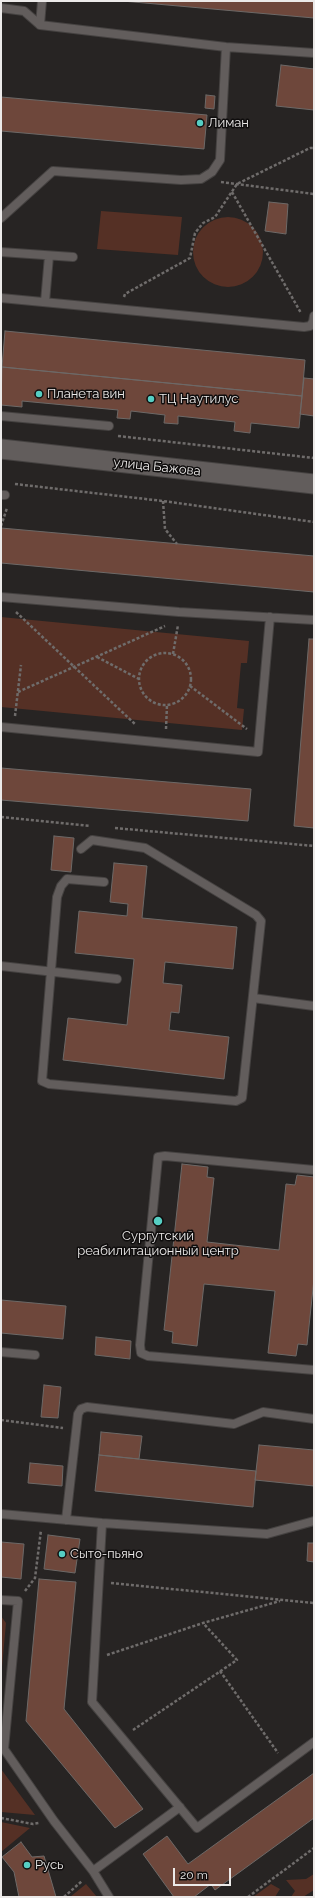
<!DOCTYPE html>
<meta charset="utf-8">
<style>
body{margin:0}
#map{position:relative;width:315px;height:1898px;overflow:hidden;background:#272423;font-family:Raleway,sans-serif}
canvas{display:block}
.frame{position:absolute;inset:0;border:2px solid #eceae9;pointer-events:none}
.scale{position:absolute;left:173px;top:1868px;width:58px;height:18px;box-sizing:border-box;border:2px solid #eceae9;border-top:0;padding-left:5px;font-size:12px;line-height:14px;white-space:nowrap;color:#eceae9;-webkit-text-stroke:3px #0f0d0d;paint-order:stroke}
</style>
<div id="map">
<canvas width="315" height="1898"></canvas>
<div class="frame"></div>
<div class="scale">20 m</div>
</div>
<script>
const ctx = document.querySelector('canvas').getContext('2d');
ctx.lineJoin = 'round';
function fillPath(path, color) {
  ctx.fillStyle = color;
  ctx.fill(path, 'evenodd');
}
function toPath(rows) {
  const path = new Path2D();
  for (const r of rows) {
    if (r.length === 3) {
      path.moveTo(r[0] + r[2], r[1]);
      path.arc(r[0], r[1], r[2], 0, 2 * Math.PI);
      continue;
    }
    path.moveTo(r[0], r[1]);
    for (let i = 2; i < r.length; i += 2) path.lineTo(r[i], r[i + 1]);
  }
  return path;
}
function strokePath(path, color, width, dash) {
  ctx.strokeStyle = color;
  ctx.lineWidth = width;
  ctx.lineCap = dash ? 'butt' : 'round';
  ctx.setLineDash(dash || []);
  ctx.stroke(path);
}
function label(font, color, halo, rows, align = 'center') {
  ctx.font = font + ' Raleway,sans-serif';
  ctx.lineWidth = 3;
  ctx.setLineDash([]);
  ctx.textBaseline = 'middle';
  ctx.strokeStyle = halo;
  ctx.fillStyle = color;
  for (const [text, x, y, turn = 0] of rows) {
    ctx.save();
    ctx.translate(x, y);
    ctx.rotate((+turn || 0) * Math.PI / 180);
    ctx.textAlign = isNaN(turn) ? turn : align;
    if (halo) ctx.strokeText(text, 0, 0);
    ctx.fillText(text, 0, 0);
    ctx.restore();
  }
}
const green = toPath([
 [101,211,182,217,178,255,97,249],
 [228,252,35],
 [1,617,249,641,247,663,241,663,237,708,244,709,242,730,1,707],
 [1,1616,6,1623,1,1678],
 [1,1769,35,1815,1,1812],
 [1,1822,30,1828,1,1852],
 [314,1874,314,1890,303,1897,291,1897,295,1891,286,1880,306,1879],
 [86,1884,97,1897,70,1897],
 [271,1884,280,1889,275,1897,253,1897]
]);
const building = toPath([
 [122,1,314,1,314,18,122,1],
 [281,65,314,69,314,110,276,106,281,65],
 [206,95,215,96,214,109,205,108,206,95],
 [1,97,207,115,204,149,1,131,1,97],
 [269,202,288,204,286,234,265,231,269,202],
 [5,331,305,360,302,396,2,367,5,331],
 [2,367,302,396,299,428,251,423,250,433,234,431,235,422,178,416,178,424,164,423,165,415,131,411,130,419,117,418,118,410,22,401,22,407,1,405,2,367],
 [304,378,314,379,314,416,300,414,304,378],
 [1,528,314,556,314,592,1,563,1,528],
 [309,639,314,639,314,828,294,826,309,639],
 [1,768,251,789,248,821,1,800,1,768],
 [54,836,74,838,71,872,51,870,54,836],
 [114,863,147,866,142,918,237,927,233,969,165,962,163,983,182,985,179,1013,171,1012,169,1030,229,1037,224,1079,63,1060,68,1018,127,1025,134,959,75,953,79,911,127,916,128,904,110,902,114,863],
 [182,1164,208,1167,207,1177,214,1178,207,1242,279,1250,286,1184,295,1185,297,1175,314,1177,314,1279,307,1345,298,1344,296,1356,268,1353,275,1291,204,1284,197,1346,172,1343,173,1332,164,1330,182,1164],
 [1,1300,66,1306,63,1339,1,1333,1,1300],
 [96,1337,131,1341,130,1359,95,1355,96,1337],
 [44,1385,61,1387,58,1418,41,1417,44,1385],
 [101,1432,142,1436,139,1459,99,1455,101,1432],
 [259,1445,314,1450,314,1486,255,1480,259,1445],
 [99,1455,256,1471,253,1507,95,1491,99,1455],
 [30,1463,63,1466,62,1486,28,1483,30,1463],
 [48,1535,80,1539,75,1573,44,1569,48,1535],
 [1,1542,24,1544,21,1579,1,1577,1,1542],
 [308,1543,314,1543,314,1562,307,1561,308,1543],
 [39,1579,76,1582,64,1709,143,1809,115,1828,26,1721,39,1579],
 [314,1773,314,1818,215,1890,211,1884,194,1897,174,1897,143,1854,167,1836,188,1864,314,1773],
 [21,1842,32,1857,44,1856,56,1897,19,1897,14,1872,2,1857,21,1842]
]);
const path = toPath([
 [221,182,314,194],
 [232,192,301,313],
 [124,297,125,294,190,258,195,233,203,223,215,217,237,184,310,148,314,148],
 [118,436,314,458],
 [15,484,163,501,314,522],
 [163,501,165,529,177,544],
 [1,526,7,508],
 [16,612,136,725],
 [165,679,26],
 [173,654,178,625],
 [97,657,139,679],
 [190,686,247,729],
 [18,692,165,626],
 [15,716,21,665],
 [166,729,167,705],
 [1,817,90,826],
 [115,828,314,846],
 [1,1420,63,1428],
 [111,1583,314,1603],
 [25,1591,35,1578,41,1530],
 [107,1655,203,1623,280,1601],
 [220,1671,278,1753],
 [133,1730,237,1660,203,1623],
 [1,1818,33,1824,39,1823],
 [64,1897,82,1881],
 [248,1897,314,1848]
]);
const service = toPath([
 [1,8,24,11,40,25,226,47,314,53],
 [40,25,42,1],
 [1,218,53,171,181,180,201,179,212,172,220,160,226,47],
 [1,252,73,257],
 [1,298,304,327,310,326,313,322,314,316],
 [45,302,49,256],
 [1,416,109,426],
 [1,495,5,495],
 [1,597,179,612,314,620],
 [1,727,258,752,270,617],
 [81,849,92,840,145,848,256,915,261,921,242,1098,236,1101,49,1084,42,1081,57,897,61,886,67,879,104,882],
 [1,966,117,979],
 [253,998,314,1006],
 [314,1170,165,1156,158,1157,140,1345,141,1353,148,1356,314,1370],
 [1,1352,35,1355],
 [1,1514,102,1523,267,1534,314,1521],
 [66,1520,78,1414,81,1409,87,1407,234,1424,263,1412,314,1419],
 [102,1523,92,1702,197,1828,314,1742],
 [1,1600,18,1601,4,1749,54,1821,93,1871,109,1897],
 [93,1871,180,1807]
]);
const tertiary = toPath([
 [1,449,314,484]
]);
const markers = [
 [200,123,4,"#56cec3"],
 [39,394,4,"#56cec3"],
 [151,399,4,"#56cec3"],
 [158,1221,5,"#56cec3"],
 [62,1554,4,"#56cec3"],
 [27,1865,4,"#56cec3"]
];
const poiNames = [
 ["Лиман",208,123],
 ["Планета вин",47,394],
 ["ТЦ Наутилус",159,399],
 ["Сургутский",158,1236,"center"],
 ["реабилитационный центр",158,1251,"center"],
 ["Сыто-пьяно",70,1554],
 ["Русь",35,1865]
];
const streetNames = [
 ["улица Бажова",157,467,6]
];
fillPath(green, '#553025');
fillPath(building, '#6e473b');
strokePath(building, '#6d6967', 1);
strokePath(service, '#454241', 10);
strokePath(tertiary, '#454241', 21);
strokePath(path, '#6f6c6b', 2.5, [3, 2]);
strokePath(service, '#625d5c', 8);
strokePath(tertiary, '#625d5c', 19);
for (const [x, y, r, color] of markers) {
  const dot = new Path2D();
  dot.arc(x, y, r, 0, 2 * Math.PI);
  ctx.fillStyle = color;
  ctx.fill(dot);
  strokePath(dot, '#0f0d0d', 1.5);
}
label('13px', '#eceae9', '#0f0d0d', poiNames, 'left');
label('13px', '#eceae9', '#0f0d0d', streetNames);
</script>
